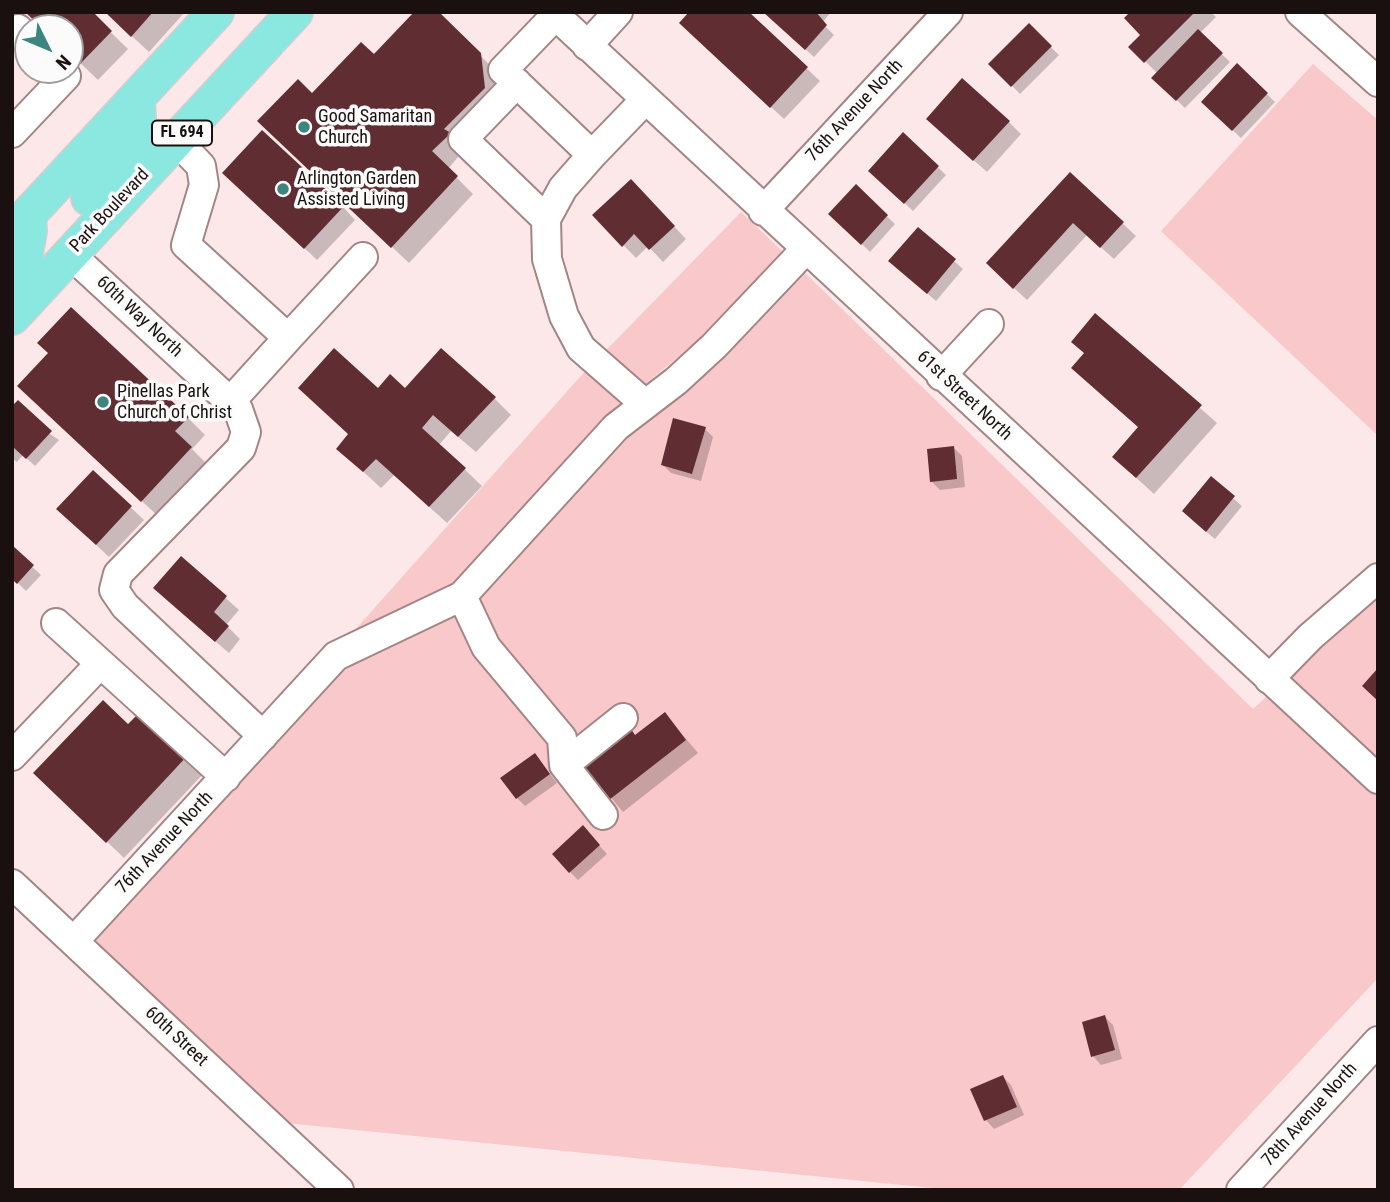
<!DOCTYPE html>
<style>
body{margin:0}
#map{position:relative;width:1390px;height:1202px;overflow:hidden;background:#fde8e9;font-family:"Roboto Condensed",sans-serif}
canvas{display:block}
.frame{position:absolute;inset:0;border:14px solid #1b1010;pointer-events:none}
.north{position:absolute;left:14px;top:14px;width:70px;height:70px;box-sizing:border-box;background:#fbfbfb;border:2px solid #a19d9d;border-radius:50%;rotate:133deg;font-size:19px;font-weight:700;line-height:28px;text-align:center;color:#1b1010}
.north::after{content:'';display:block;margin:auto;width:24px;height:32px;background:#3e857f;clip-path:polygon(50% 0,100% 100%,50% 72%,0 100%)}
</style>
<div id="map">
<canvas width="1390" height="1202"></canvas>
<div class="frame"></div>
<div class="north">N</div>
</div>
<script>
const ctx = document.querySelector('canvas').getContext('2d');
ctx.lineJoin = 'round';
function fillPath(path, color) {
  ctx.fillStyle = color;
  ctx.fill(path, 'evenodd');
}
function toPath(rows) {
  const path = new Path2D();
  for (const r of rows) {
    path.moveTo(r[0], r[1]);
    for (let i = 2; i < r.length; i += 2) path.lineTo(r[i], r[i + 1]);
  }
  return path;
}
function strokePath(path, color, width, dash) {
  ctx.strokeStyle = color;
  ctx.lineWidth = width;
  ctx.lineCap = dash ? 'butt' : 'round';
  ctx.setLineDash(dash || []);
  ctx.stroke(path);
}
function label(font, color, halo, rows, align = 'center') {
  ctx.font = font + ' "Roboto Condensed",sans-serif';
  ctx.lineWidth = 7;
  ctx.setLineDash([]);
  ctx.textBaseline = 'middle';
  ctx.strokeStyle = halo;
  ctx.fillStyle = color;
  for (const [text, x, y, turn = 0] of rows) {
    ctx.save();
    ctx.translate(x, y);
    ctx.rotate((+turn || 0) * Math.PI / 180);
    ctx.textAlign = isNaN(turn) ? turn : align;
    if (halo) ctx.strokeText(text, 0, 0);
    ctx.fillText(text, 0, 0);
    ctx.restore();
  }
}
const green = toPath([
 [1313,64,1378,120,1378,436,1161,231],
 [741,212,783,252,703,336,606,417,453,584,354,631,578,379],
 [804,272,1253,709,1268,695,1378,796,1378,978,1179,1190,952,1190,286,1123,93,941,346,667,473,605,627,437,724,357],
 [1378,593,1378,761,1287,677]
]);
const shadow = toPath([
 [12,12,90,12,128,49,98,80,70,53,70,28,44,28,27,12,12,28],
 [106,12,185,12,149,52],
 [436,12,497,72,501,105,448,169,473,194,409,263,277,138,312,95],
 [747,12,820,81,784,119,694,36],
 [764,12,831,12,822,23,834,35,814,57],
 [1132,12,1211,12,1216,17,1200,33,1230,62,1185,108,1154,78,1158,74,1131,47,1143,35],
 [1029,26,1059,55,1020,94,991,64],
 [1237,65,1275,102,1241,138,1203,102],
 [1009,122,1021,134,987,172,941,131],
 [903,135,946,175,913,211,871,171],
 [1070,174,1136,236,1114,259,1087,235,1027,300,1001,276],
 [631,181,686,239,663,262,648,246,636,258,595,216],
 [237,185,343,207,355,220,317,260],
 [856,187,895,224,870,252,831,214],
 [918,229,963,269,936,301,899,269],
 [1095,315,1217,423,1154,494,1132,474,1139,428,1073,368,1086,354],
 [50,354,188,418,205,435,192,449,208,465,159,517,36,403],
 [378,390,494,398,511,415,476,452,451,431,439,445,482,486,447,523,394,475,381,488,356,465],
 [12,408,59,440,35,466,23,455,17,462,12,458],
 [705,429,713,437,701,481,671,473,663,465],
 [954,448,962,456,965,487,940,490,932,482],
 [93,472,144,520,109,557,71,521],
 [1211,479,1242,506,1215,539,1192,520],
 [12,548,41,575,26,591,12,577],
 [181,558,239,610,226,625,240,639,229,653,168,601],
 [143,712,205,772,124,858,53,790],
 [665,714,698,753,623,812,583,764,636,736],
 [535,755,557,783,525,806,517,798],
 [591,836,607,854,578,880,570,872],
 [1105,1017,1113,1025,1122,1059,1101,1065,1093,1056],
 [1003,1077,1011,1085,1024,1115,994,1129,986,1120,972,1090]
]);
const building = toPath([
 [25,12,93,12,112,31,80,64,70,55,70,28,42,28],
 [105,12,153,12,131,37],
 [414,12,439,12,481,53,485,88,444,129,451,133,432,151,458,176,391,248,257,121,298,79,312,93,361,42,374,54],
 [689,12,749,12,808,67,770,108,679,23],
 [763,12,816,12,827,25,805,50],
 [1130,12,1195,12,1144,63,1128,47,1140,35,1124,18],
 [1029,23,1052,46,1011,87,988,64],
 [1198,29,1223,53,1176,101,1151,78],
 [1237,63,1268,93,1232,131,1201,102],
 [962,78,1010,121,973,161,926,119],
 [262,130,344,206,304,249,222,173],
 [903,132,939,166,904,204,868,171],
 [1070,172,1124,222,1100,248,1073,223,1013,289,986,263],
 [631,179,675,226,649,250,634,234,622,247,592,215],
 [856,184,888,215,861,245,828,214],
 [918,227,956,259,927,294,888,261],
 [71,307,189,417,175,431,192,447,141,502,17,386,48,353,37,343],
 [1095,313,1202,405,1136,478,1112,457,1138,427,1071,368,1084,353,1071,342],
 [334,348,378,388,390,374,405,388,441,348,496,397,458,437,433,415,422,428,466,468,429,507,376,459,363,472,336,449,348,434,298,388],
 [18,400,52,431,26,459,14,448,12,450,12,406],
 [673,418,706,427,692,474,661,465],
 [954,446,957,479,930,482,927,449],
 [93,470,132,506,96,545,56,509],
 [1211,476,1235,496,1206,532,1182,511],
 [12,545,34,565,17,584,12,579],
 [181,556,227,596,214,612,229,626,215,642,153,588],
 [1378,668,1378,701,1362,686],
 [103,700,128,724,142,710,189,754,106,843,33,773],
 [665,712,686,740,609,800,580,764,629,726,635,735],
 [535,753,550,774,516,799,500,778],
 [583,825,600,845,569,873,552,854],
 [1105,1015,1115,1050,1091,1057,1082,1022],
 [1003,1075,1017,1107,984,1121,970,1089]
]);
const minor = toPath([
 [552,12,1378,779],
 [1300,12,1378,82],
 [555,16,503,70,592,155,645,100],
 [12,34,18,29,28,39],
 [587,46,618,12],
 [517,83,463,139,546,219],
 [12,133,66,76,60,70],
 [176,140,201,166,204,185,186,245,288,338,230,402],
 [592,155,563,188,546,219,547,259,564,316,581,348,645,404],
 [763,211,948,12],
 [70,254,238,409,246,432,241,448,118,574,114,590,125,606,263,736],
 [288,338,363,257],
 [941,376,989,324],
 [462,596,486,647,562,738,564,765,603,815],
 [56,623,226,777],
 [1269,679,1310,637,1378,578],
 [12,756,100,664],
 [564,765,623,718],
 [12,884,339,1190],
 [74,941,336,656,462,596,616,427,676,381,714,346,805,250],
 [1241,1190,1378,1041]
]);
const major = toPath([
 [89,198,127,153,138,121,137,97],
 [12,232,216,12],
 [12,278,24,259,29,231,28,215],
 [12,317,295,12]
]);
const markers = [
 [304,127,7,"#3e857f"],
 [283,189,7,"#3e857f"],
 [103,402,7,"#3e857f"]
];
const shields = [
 [182,133,60]
];
const shieldNames = [
 ["FL 694",182,133]
];
const streetNames = [
 ["76th Avenue North",855,111,-47],
 ["Park Boulevard",110,211,-47],
 ["60th Way North",139,317,43],
 ["61st Street North",964,396,43],
 ["76th Avenue North",165,843,-47],
 ["60th Street",176,1037,43],
 ["78th Avenue North",1310,1115,-48]
];
const poiNames = [
 ["Good Samaritan",318,117],
 ["Church",318,138],
 ["Arlington Garden",297,179],
 ["Assisted Living",297,200],
 ["Pinellas Park",117,392],
 ["Church of Christ",117,413]
];
fillPath(green, '#f9c8ca');
fillPath(shadow, '#0003');
fillPath(building, '#5f2d32');
strokePath(minor, '#a38586', 32);
strokePath(major, '#d1cfcf', 38);
strokePath(minor, '#fff', 28);
strokePath(major, '#8be8e1', 35);
for (const [x, y, r, color] of markers) {
  const dot = new Path2D();
  dot.arc(x, y, r, 0, 2 * Math.PI);
  ctx.fillStyle = color;
  ctx.fill(dot);
  strokePath(dot, '#fbfbfb', 2.5);
}
for (const [x, y, w] of shields) {
  const box = new Path2D();
  box.roundRect(x - w / 2, y - 12.5, w, 25, 5);
  ctx.fillStyle = '#fbfbfb';
  ctx.fill(box);
  strokePath(box, '#1b1010', 2);
}
label('bold 16px', '#1b1010', null, shieldNames);
label('18px', '#1b1010', '#fbfbfb', streetNames);
label('18px', '#1b1010', '#fbfbfb', poiNames, 'left');
</script>
